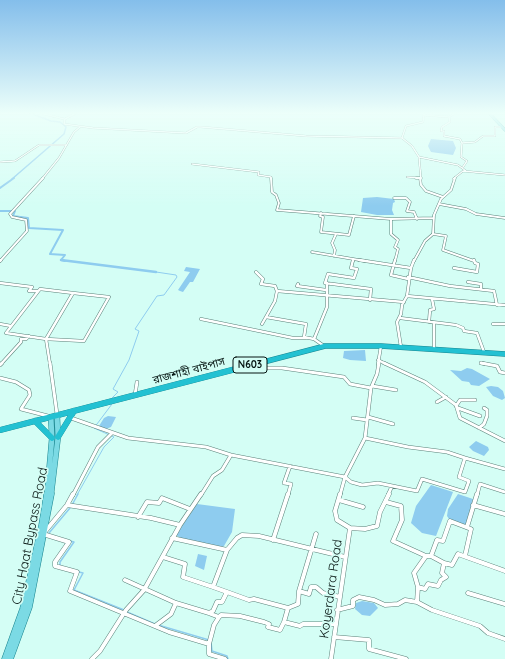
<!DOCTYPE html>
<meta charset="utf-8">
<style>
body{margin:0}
canvas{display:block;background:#d4fef5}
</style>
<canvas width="505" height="659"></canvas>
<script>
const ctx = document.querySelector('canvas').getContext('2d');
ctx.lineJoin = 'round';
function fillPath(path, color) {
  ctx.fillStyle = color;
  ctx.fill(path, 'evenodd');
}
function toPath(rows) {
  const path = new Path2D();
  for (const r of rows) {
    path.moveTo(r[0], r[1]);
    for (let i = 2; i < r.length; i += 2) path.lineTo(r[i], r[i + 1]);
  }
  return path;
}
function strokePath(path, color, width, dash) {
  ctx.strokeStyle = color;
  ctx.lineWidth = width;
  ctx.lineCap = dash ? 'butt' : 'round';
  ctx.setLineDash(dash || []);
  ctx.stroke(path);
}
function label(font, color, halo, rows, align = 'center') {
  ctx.font = font + ' Quicksand,"Noto Sans Bengali",sans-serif';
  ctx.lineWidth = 3.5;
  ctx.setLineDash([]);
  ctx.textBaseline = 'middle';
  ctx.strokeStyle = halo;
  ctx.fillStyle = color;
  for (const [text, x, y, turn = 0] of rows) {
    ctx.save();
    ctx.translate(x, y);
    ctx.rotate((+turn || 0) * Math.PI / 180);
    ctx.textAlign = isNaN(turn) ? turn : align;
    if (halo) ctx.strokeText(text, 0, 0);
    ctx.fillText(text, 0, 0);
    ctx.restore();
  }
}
const water = toPath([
 [431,139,453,141,456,148,453,155,431,152,428,146],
 [377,197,394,199,395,202,393,203,392,210,394,215,377,215,361,212,363,198],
 [186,267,200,269,193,282,190,282,183,292,180,291,178,290,190,272,184,271],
 [365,350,366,361,350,360,343,358,344,351],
 [467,368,472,369,490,379,479,386,471,385,469,382,462,381,450,370,461,371],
 [491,386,498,387,503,391,505,398,502,400,493,396,486,387],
 [108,416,116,417,111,427,106,429,99,426,104,418],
 [476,441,488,447,489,450,484,456,473,451,469,447],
 [431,485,453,492,436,536,422,533,411,523,416,506],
 [458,494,473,499,470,517,465,526,449,519,447,516,448,509],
 [197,504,235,509,232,532,224,546,222,547,182,539,176,535],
 [198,554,207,556,204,570,195,566],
 [362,601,374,603,378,608,370,616,362,615,355,609,356,603]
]);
const streamFar1 = toPath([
 [112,398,118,392,113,389,129,360,138,334,139,331,135,329,157,296,164,295,177,277,176,275,156,272],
 [77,495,104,447,114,437,94,428,112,404]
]);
const stream = toPath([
 [72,505,78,494],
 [49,533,70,508],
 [60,565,60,562,74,542,70,541],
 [79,572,83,573,74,590,124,610],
 [127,612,155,624],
 [158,625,209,640],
 [211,642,212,651,227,656,228,659]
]);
const canalFar2 = toPath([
 [12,179,64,134,66,127,60,122,51,121,30,113]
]);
const canalFar1 = toPath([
 [0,188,14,178],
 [0,211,15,211,13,216,28,218,29,228,63,230,50,254,65,255,61,260,65,261]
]);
const canal = toPath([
 [61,260,156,272]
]);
const streetFar4 = toPath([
 [40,113,64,119],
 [76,113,65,119,64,124,93,128,186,133,197,127,201,127,306,136,402,138],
 [424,113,423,122,406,126,402,138,412,146,419,157,458,165,466,171],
 [455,113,449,117,450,122,442,127,441,131,444,131,444,136,460,139,462,143],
 [482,113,486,113],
 [423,115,449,117],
 [419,157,421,179],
 [0,162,15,161,39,145,67,145],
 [192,164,259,172,258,175,271,177,271,179],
 [463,167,467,161,461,157,462,143,475,142,483,136,495,136,495,127,502,127],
 [407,177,421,178],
 [42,179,59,158,74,132,80,127],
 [453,179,463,171,505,175]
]);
const streetFar3 = toPath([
 [271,178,272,192,276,195,279,203,277,210,391,219,434,218],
 [416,178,421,178],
 [420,178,421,185,426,191,443,197],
 [394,198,406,198,410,202,407,211,414,212,417,219],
 [439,204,466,209,476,214,505,218],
 [321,213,320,216,323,217,321,232,349,235,354,216],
 [391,219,391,234,398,240,395,247,398,249,395,261],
 [433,234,446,236,443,250,474,261],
 [312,252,365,261],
 [334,256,335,250,332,243,336,234],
 [0,261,27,231,26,220,12,217,10,214,43,178],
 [353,261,353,259],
 [414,261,425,241,433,234,434,215,441,199,451,190,455,178]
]);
const streetFar2 = toPath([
 [353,260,351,268,357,269,354,278,328,274,325,283,371,289,370,300],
 [359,260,411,268],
 [395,260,391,275,408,279],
 [0,261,1,260],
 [454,268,477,272,478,264,475,263,474,260],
 [256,272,263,279,261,284,275,286,277,291],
 [408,277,450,286,494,291,497,305],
 [468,282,481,284,481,289],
 [0,283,32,287,29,291,38,291],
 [298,284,297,286,326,290],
 [407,296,505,305],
 [266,317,306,324,304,337,314,339],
 [400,318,456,325,463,328,464,331,477,333,484,352],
 [201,319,293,338,306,338],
 [429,322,430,310,434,309,432,299],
 [434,323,434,349],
 [0,324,11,326],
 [262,324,275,301,277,291,404,302],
 [493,324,505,324],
 [46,339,84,341,109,297,73,293],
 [46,339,50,364],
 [46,339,6,333,40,289,73,293],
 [46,339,73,293],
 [324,346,314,339,327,307,327,283],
 [401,347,397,322,401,314,402,305,407,296,411,268,414,260],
 [378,360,386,364],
 [481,363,486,364],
 [1,364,21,342,21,339,26,339,29,336],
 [378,364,381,346]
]);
const streetFar1 = toPath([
 [50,363,57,414],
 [384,363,425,382,456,405,460,418,505,441],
 [481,363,497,366,500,372,505,373],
 [255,364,260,368,282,368,344,377,350,384,371,388],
 [0,365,2,363],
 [0,378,16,382,29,390,30,395,21,409,48,416],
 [372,386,396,390],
 [135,395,137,382],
 [437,402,446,397],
 [456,406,460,400,475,400],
 [458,408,480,416],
 [368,417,393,424],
 [71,418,128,438,206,447,231,455],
 [353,418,367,420],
 [479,428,484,424,487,416,487,410,484,408],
 [365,438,408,447,447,452,465,458],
 [73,495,98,447,112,433],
 [201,495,213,476,222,470,231,455,345,477,351,482,362,485,378,483,417,491,422,479,465,492,469,481,459,477,465,458,505,469],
 [288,495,291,484,284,483,290,466],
 [340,495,345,477,365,438,371,388,377,374,379,363],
 [388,495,392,486],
 [477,495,480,484,505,492]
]);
const street = toPath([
 [73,494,67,505,43,534,69,542,55,562,55,566,77,572,70,591,169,632,209,644,209,654,225,659],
 [339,500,363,507],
 [386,502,401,506,402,520,393,541,426,556,431,556,437,540,443,541,450,521,471,529,465,556],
 [67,505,151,518,180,525],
 [473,505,505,514],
 [138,517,147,502,159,503,162,498,190,509],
 [467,527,477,494],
 [350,528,365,529,377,526,380,512,389,494],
 [316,534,299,591,309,594,311,587,316,587,323,593,340,597],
 [172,538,227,550,237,538,242,535,259,536,345,557],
 [273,540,288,494],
 [163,557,185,564,183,577,213,587,227,550],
 [444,563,452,565,458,554,505,571],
 [125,580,176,603,209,613,213,611,217,602,222,602,227,592,249,600,254,599,288,608,284,622,300,626,303,624,335,624],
 [213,587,227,592],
 [418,587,414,573,426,556],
 [468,593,505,604],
 [417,602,432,610,480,626,488,633,505,639],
 [288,608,298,604,299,591],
 [337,610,353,606,353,600,359,597,374,600,385,605,398,604,405,600,417,602,418,587,425,589,428,584,438,586,441,580,446,577,442,573,444,563,431,556],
 [212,612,211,614,219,617,221,615,240,616,264,622,269,624,268,627,280,630,284,622],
 [155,626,171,614,176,603],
 [334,637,369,640,369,649,406,659],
 [209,644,214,625,219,617],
 [92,659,100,651,126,610,144,590,180,525,201,494],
 [331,659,350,528,337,520,335,511,340,494]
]);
const primaryFar2 = toPath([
 [489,113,505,130]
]);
const primaryFar1 = toPath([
 [47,495,52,438,51,417],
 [51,495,58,437,57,415]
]);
const primary = toPath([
 [5,659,23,609,42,525,47,494],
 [10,659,29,607,51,494]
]);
const highwayFar1 = toPath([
 [256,364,325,346,381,346,505,354]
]);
const highway = toPath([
 [35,421,52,438],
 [0,430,259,363],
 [58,437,74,411]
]);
const shields = [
 [250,365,34]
];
const shieldNames = [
 ["N603",250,365]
];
const streetNames = [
 ["রাজশাহী বাইপাস",189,371,-15]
];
const nearStreetnames = [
 ["City Haat Bypass Road",30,536,-79],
 ["Koyerdara Road",331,589,-82]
];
fillPath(water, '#8eccef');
strokePath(streamFar1, '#8eccef', 1);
strokePath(stream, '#8eccef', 1.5);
strokePath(canalFar2, '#8eccef', 1.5);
strokePath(canalFar1, '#8eccef', 2);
strokePath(canal, '#8eccef', 2.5);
strokePath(streetFar4, '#5b827a', 2);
strokePath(streetFar3, '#5b827a', 3);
strokePath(streetFar2, '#5b827a', 3.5);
strokePath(streetFar1, '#5b827a', 4);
strokePath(street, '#5b827a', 5);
strokePath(primaryFar2, '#19858f', 3);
strokePath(primaryFar1, '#19858f', 6);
strokePath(primary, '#19858f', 7);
strokePath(highwayFar1, '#19858f', 5.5);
strokePath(highway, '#19858f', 6);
strokePath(streetFar4, '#fff', 1.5);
strokePath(streetFar3, '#fff', 2);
strokePath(streetFar2, '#fff', 2.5);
strokePath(streetFar1, '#fff', 3);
strokePath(street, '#fff', 4);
strokePath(primaryFar2, '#7bdae4', 2.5);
strokePath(primaryFar1, '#7bdae4', 5);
strokePath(primary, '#7bdae4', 6);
strokePath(highwayFar1, '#23c1d2', 4.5);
strokePath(highway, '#23c1d2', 5.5);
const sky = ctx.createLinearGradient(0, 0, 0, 206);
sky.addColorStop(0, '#84beeb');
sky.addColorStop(0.55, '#ecfffa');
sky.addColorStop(1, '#ecfffa00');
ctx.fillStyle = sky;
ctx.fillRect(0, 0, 505, 206);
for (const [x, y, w] of shields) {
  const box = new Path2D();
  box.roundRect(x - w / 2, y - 8, w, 16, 3);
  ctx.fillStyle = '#d4fef5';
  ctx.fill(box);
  strokePath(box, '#061512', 1);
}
label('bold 10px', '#061512', null, shieldNames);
label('11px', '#061512', '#d4fef5', streetNames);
label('13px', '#061512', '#d4fef5', nearStreetnames);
</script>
